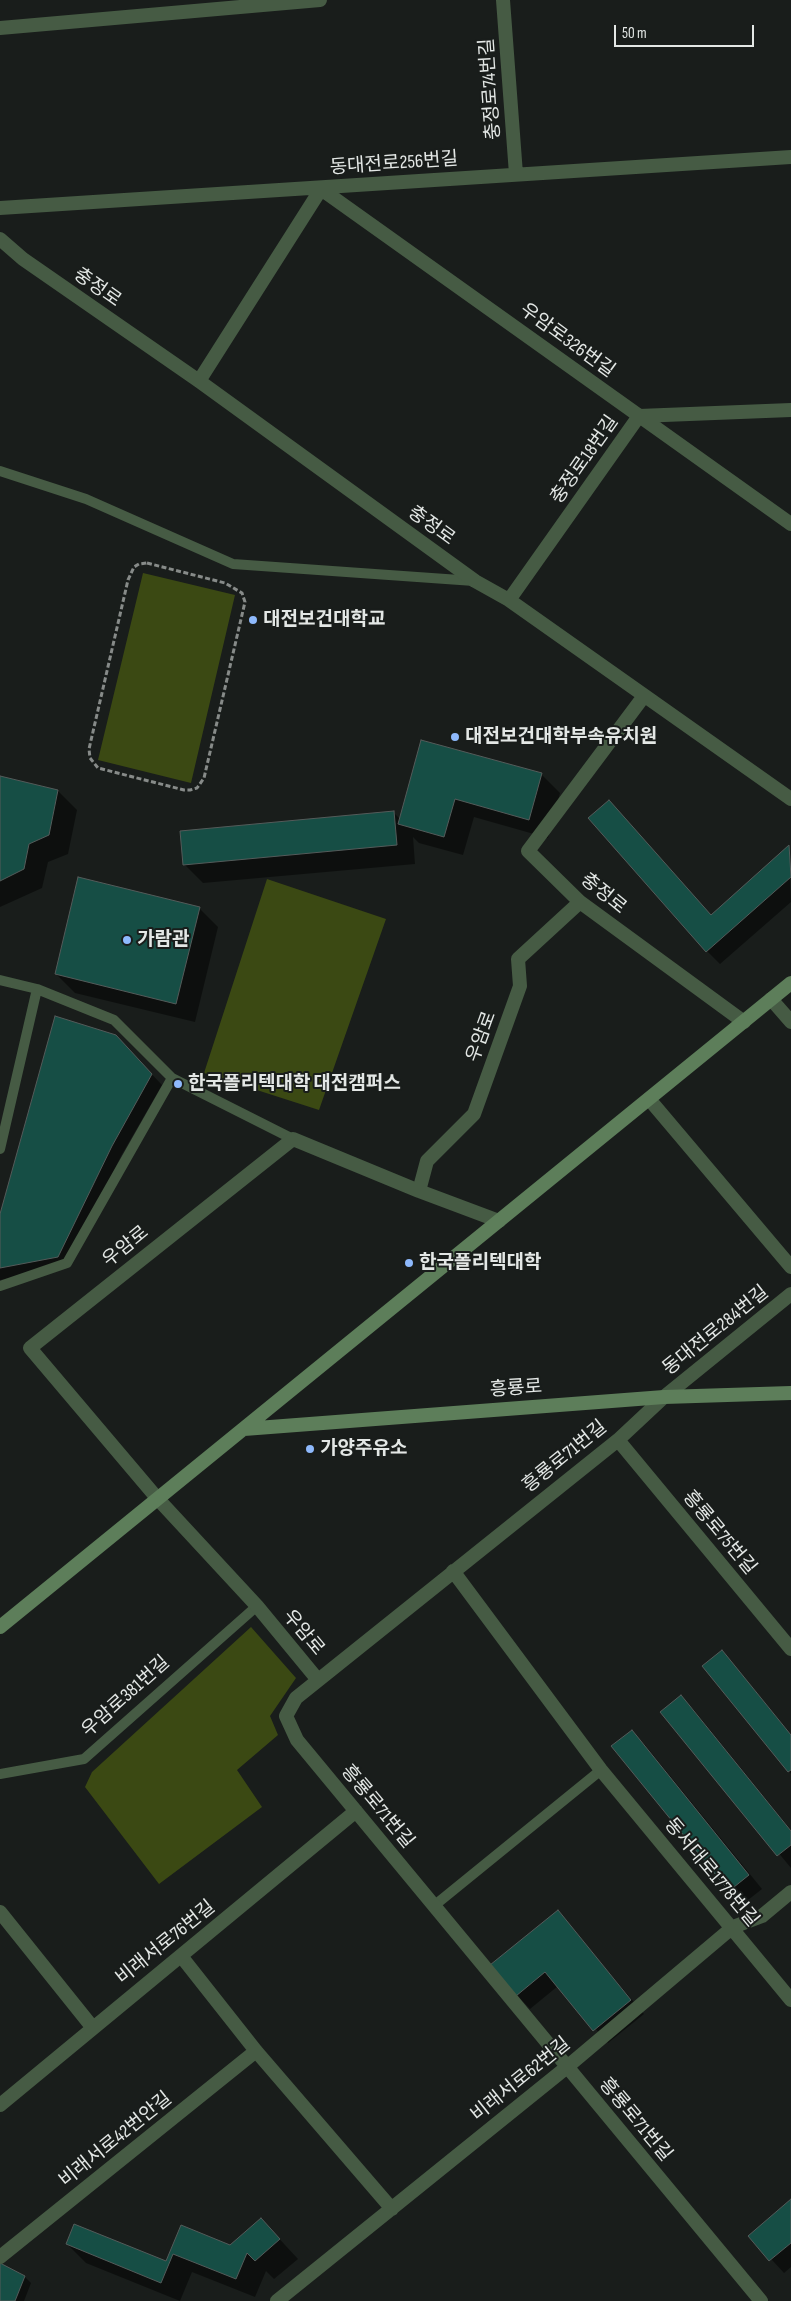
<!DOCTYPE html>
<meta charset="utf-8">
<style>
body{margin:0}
#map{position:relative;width:791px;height:2301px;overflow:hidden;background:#191d1b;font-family:"Sofia Sans Condensed",sans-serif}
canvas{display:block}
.scale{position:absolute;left:614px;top:25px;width:140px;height:22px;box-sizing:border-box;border:2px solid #e3e7e5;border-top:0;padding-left:6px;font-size:15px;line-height:18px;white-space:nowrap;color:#e3e7e5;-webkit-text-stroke:4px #191d1b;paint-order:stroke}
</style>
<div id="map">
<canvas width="791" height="2301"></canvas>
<div class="scale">50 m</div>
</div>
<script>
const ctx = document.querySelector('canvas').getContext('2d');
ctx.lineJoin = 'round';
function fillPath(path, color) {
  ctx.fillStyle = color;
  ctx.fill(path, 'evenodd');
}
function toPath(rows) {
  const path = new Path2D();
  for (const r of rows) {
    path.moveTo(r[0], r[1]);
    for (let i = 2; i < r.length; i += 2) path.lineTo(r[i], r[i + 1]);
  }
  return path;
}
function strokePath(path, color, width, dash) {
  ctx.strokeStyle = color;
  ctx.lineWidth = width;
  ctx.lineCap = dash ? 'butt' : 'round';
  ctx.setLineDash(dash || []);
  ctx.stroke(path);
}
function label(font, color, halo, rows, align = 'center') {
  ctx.font = font + ' "Sofia Sans Condensed","Noto Sans KR",sans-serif';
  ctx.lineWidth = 4;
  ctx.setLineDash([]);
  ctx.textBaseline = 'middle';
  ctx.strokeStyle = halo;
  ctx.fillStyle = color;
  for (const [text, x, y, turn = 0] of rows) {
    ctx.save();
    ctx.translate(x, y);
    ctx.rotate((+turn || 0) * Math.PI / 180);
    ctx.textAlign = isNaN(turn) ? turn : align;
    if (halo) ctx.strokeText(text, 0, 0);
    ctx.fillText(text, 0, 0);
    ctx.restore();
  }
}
const green = toPath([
 [143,573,235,595,191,783,98,760],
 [267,879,386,919,319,1110,204,1073],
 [251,1627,296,1678,270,1716,278,1735,237,1770,262,1807,159,1884,85,1787,92,1772]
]);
const shadow = toPath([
 [422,741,541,774,560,793,548,838,474,817,463,855,419,843,413,837,415,864,203,883,184,864,393,812,401,820],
 [0,777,58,791,77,810,68,854,48,862,42,888,0,907],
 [789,847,791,902,720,964,707,951,711,916],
 [199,908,218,927,195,1022,75,993,56,974],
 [126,1047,162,1085,121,1156,68,1266,0,1280,0,1219],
 [722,1651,791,1734,791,1774,703,1666],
 [681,1697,694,1710,791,1830,791,1868,662,1712],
 [632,1732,645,1745,762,1889,743,1904,730,1891],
 [558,1912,644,2014,608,2043,558,1986,530,2009,517,1995],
 [791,2201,791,2267,784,2273,750,2236],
 [261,2219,298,2259,274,2279,266,2271,255,2297,192,2272,180,2301,86,2263,67,2244,167,2263,182,2227,230,2247],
 [0,2264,25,2277,31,2283,24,2301,0,2301]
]);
const building = toPath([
 [421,740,542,773,529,820,455,799,444,837,398,824,421,740],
 [0,776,58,790,49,835,29,844,24,869,0,881,0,776],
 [609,800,711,915,789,845,791,877,706,952,588,818,609,800],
 [394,811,397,845,183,865,180,831,394,811],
 [78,877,200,907,176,1004,55,974,78,877],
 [55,1016,116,1035,152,1074,112,1146,58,1257,0,1268,0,1214,55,1016],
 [722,1650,791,1735,791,1770,788,1772,702,1666,722,1650],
 [681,1695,791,1831,791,1845,777,1856,660,1712,681,1695],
 [632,1730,749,1875,729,1891,611,1746,632,1730],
 [558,1910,631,2000,593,2031,545,1972,516,1996,490,1965,558,1910],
 [791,2199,791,2243,769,2261,748,2236,791,2199],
 [261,2218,280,2239,255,2261,247,2253,236,2279,173,2254,161,2283,66,2244,74,2224,166,2261,181,2225,230,2245,261,2218],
 [0,2263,25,2276,15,2301,0,2301,0,2263]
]);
const path = toPath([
 [147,563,225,583,242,593,245,602,204,778,197,788,190,790,184,790,98,768,90,758,89,749,128,580,134,567,139,564,147,563]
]);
const service = toPath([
 [0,471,86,499,233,564,474,581],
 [0,980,37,989,114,1020,172,1078,293,1139],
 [0,1149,37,989],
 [0,1286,67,1263,172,1078],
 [0,1774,84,1759,257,1606],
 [435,1905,601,1770]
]);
const minor = toPath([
 [503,0,516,174],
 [0,28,320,0],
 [0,208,791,157],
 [0,239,23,259,199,381,475,581,509,600,791,799],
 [199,381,321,189,791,524],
 [509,600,639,416,791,410],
 [644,696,528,851,580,902,744,1022],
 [771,999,791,1022],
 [649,1099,791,1267],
 [419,1191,427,1161,474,1114,520,986,518,959,580,902],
 [618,1440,791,1649],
 [453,1571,601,1770,791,2000],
 [318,1680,257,1606,157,1498,30,1348,293,1139,419,1191,499,1221],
 [0,1912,93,2028],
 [181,1956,256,2051,392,2209],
 [0,2105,356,1811],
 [0,2257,256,2051],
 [277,2301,567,2067,733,1927,762,1916,791,1892],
 [761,2301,297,1740,286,1716,296,1698,618,1440,664,1397,791,1294]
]);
const secondary = toPath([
 [244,1429,664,1397,791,1393],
 [0,1627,791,983]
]);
const markers = [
 [253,620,5,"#8eb9fc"],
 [455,737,5,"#8eb9fc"],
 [127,940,5,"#8eb9fc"],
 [178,1084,5,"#8eb9fc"],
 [409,1263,5,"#8eb9fc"],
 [310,1449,5,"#8eb9fc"]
];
const streetNames = [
 ["충정로74번길",491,89,-94],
 ["동대전로256번길",394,164,-4],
 ["충정로",97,288,35],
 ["우암로326번길",567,341,36],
 ["충정로18번길",585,460,-55],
 ["충정로",431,526,36],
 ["충정로",603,894,39],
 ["우암로",482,1037,-70],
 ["우암로",126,1247,-39],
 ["동대전로284번길",716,1331,-39],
 ["흥룡로",516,1389,-4],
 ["흥룡로71번길",565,1457,-39],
 ["흥룡로75번길",719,1533,50],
 ["우암로",303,1633,50],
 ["우암로381번길",126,1697,-42],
 ["흥룡로71번길",377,1807,50],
 ["동서대로1778번길",711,1873,50],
 ["비래서로76번길",166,1943,-39],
 ["비래서로62번길",521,2080,-39],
 ["흥룡로71번길",635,2120,50],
 ["비래서로42번안길",116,2140,-39]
];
const poiNames = [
 ["대전보건대학교",263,620],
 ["대전보건대학부속유치원",465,737],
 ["가람관",137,940],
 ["한국폴리텍대학 대전캠퍼스",188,1084],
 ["한국폴리텍대학",419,1263],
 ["가양주유소",320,1449]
];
fillPath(green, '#3b4913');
fillPath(shadow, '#0007');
fillPath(building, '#164e45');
strokePath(building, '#545b5a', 1);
strokePath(path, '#878b89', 3, [5, 2.5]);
strokePath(service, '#465b44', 10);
strokePath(minor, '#465b44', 14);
strokePath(secondary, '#5d7e5a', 14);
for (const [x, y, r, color] of markers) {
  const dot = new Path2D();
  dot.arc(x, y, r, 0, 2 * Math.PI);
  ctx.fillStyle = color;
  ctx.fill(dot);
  strokePath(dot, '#191d1b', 2);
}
label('19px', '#e3e7e5', '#191d1b', streetNames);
label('bold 19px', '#e3e7e5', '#191d1b', poiNames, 'left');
</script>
